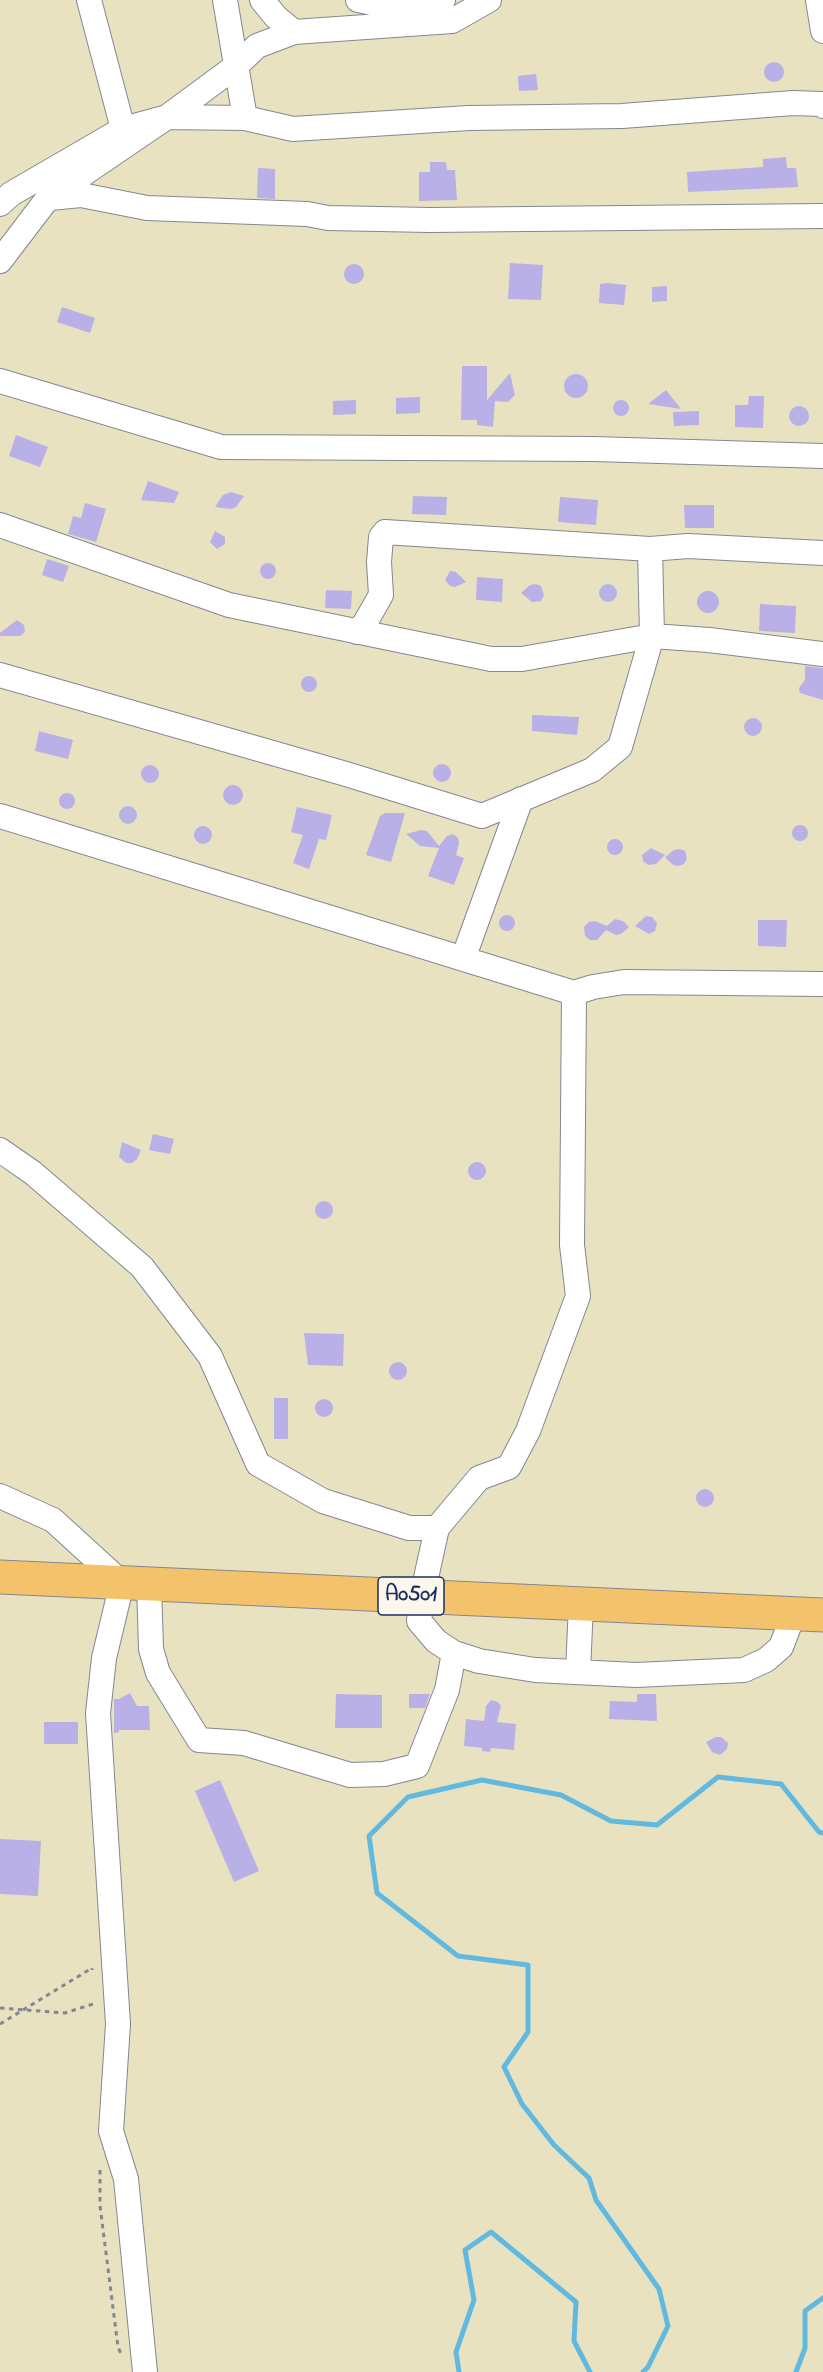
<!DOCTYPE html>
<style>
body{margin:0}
canvas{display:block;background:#e9e2c1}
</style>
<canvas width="823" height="2372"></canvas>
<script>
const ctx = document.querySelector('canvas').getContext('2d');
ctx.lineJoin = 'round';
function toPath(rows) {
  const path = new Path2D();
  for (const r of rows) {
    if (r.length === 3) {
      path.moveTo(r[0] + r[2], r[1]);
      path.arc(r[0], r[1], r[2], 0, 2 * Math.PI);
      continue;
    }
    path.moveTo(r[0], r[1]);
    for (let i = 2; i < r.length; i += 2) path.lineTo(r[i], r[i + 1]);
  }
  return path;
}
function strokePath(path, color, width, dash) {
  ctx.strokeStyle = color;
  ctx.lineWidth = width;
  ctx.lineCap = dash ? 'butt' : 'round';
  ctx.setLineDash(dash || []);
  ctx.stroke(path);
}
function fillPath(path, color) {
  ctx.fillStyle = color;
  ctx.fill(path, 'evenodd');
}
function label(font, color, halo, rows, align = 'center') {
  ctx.font = font + ' "Indie Flower",sans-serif';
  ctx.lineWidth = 6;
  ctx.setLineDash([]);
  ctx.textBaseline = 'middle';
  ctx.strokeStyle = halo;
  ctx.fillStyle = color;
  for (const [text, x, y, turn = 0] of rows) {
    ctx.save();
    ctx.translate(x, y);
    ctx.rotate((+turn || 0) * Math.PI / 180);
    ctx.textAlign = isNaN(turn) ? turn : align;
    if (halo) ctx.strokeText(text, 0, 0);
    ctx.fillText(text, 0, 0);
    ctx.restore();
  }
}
const stream = toPath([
 [459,2372,456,2352,474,2300,465,2250,491,2232,576,2302,574,2341,590,2372],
 [643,2372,648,2367,668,2326,659,2289,596,2200,589,2178,554,2145,522,2104,504,2067,528,2032,528,1965,458,1956,377,1893,369,1836,408,1797,482,1780,561,1795,611,1821,657,1825,718,1777,781,1784,819,1832,823,1833],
 [796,2372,805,2348,805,2311,823,2298]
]);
const building = toPath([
 [774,72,10],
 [536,74,538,90,519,91,518,76],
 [786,157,787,168,796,168,798,187,688,192,687,172,763,167,763,159],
 [430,162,446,162,447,170,455,170,457,200,419,201,419,172,430,172],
 [258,168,275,169,275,199,257,198],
 [510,263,543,265,541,300,508,299],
 [354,274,10],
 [608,283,626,285,624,305,599,303,600,284],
 [667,286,667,301,652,302,652,287],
 [62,307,95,318,90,333,57,322],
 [462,366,487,366,487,400,510,373,515,395,508,402,495,401,493,427,477,425,477,420,461,420],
 [576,386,12],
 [666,390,681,409,648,404],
 [749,396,764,396,763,428,735,427,735,405,748,405],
 [420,397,420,413,396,414,396,398],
 [621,408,8],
 [356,400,356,414,333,415,333,401],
 [799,416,10],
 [699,411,699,425,674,426,673,412],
 [16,435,48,447,40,467,9,456],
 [148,481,179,492,174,503,141,500],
 [231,492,244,496,236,507,231,509,215,507,223,495],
 [413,496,447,497,446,515,412,514],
 [560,497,598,500,596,525,558,522],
 [85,503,106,509,96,542,68,534,73,516,81,518],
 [684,505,714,505,714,528,685,528],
 [215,531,225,537,225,544,217,549,210,542],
 [47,559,69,566,63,582,42,575],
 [268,571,8],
 [450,571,456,572,466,582,455,587,450,586,445,580],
 [477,577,503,579,502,602,476,600],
 [536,584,541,586,544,595,541,601,532,602,521,593,530,585],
 [608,593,9],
 [326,590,352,591,351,609,325,608],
 [708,602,11],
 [760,604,796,606,795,633,759,631],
 [17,620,24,625,25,631,23,634,20,636,0,636,0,633],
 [805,666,823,668,823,700,800,693,799,688,805,680],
 [309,684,8],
 [532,715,579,717,577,735,532,731],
 [753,727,9],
 [39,731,73,740,68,759,35,751],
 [442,773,9],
 [150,774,9],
 [233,795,10],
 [67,801,8],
 [128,815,9],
 [297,807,332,815,326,840,319,839,309,869,293,863,303,835,291,832],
 [405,813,391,862,366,855,380,816,385,813],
 [800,833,8],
 [203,835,9],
 [421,830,427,831,439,846,447,836,453,834,458,838,459,843,456,855,464,858,454,885,428,876,439,848,420,846,406,834],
 [615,847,8],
 [651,848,665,855,656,864,648,865,643,861,642,855],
 [680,849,685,851,687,859,684,864,678,866,673,865,665,857,674,850],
 [507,923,8],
 [646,916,652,917,657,923,655,931,649,934,635,926],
 [615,919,623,921,629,927,621,934,616,935,606,930,597,940,590,940,585,936,584,927,589,922,595,921,607,926],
 [758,920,787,920,786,947,758,946],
 [153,1134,174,1139,170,1154,149,1150],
 [122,1142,141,1150,137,1159,132,1163,126,1163,119,1157],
 [477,1171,9],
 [324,1210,9],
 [304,1333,344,1334,343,1366,308,1365],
 [398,1371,9],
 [274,1398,288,1398,288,1439,274,1439],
 [324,1408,9],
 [705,1498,9],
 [130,1693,137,1706,149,1706,150,1730,119,1730,119,1732,114,1733,114,1699,119,1699],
 [336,1694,382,1695,382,1728,335,1728],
 [409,1694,430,1694,425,1708,409,1708],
 [637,1694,656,1694,657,1721,609,1719,610,1701,637,1702],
 [491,1700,498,1702,501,1706,497,1722,516,1724,514,1750,491,1748,490,1752,482,1751,482,1748,464,1746,466,1719,484,1721,486,1706],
 [44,1722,78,1722,78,1744,44,1744],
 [716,1737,721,1737,728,1743,727,1749,720,1755,712,1752,706,1742],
 [220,1780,259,1871,234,1882,195,1791],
 [0,1839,41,1841,38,1896,0,1894]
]);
const path = toPath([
 [0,2008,65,2013,96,2003],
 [0,2024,92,1968,92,1970],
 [100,2170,100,2206,118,2347,121,2354]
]);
const minor = toPath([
 [89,0,123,129],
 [225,0,245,118],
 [262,0,276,17,294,32],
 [358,0,411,11,443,0],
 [818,0,823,31],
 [50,198,81,195,147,208,307,214,328,218,430,220,823,216],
 [0,204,11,194,123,129,167,117,236,66,257,46,294,32,452,21,489,0],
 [0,261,48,198,167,117,245,118,293,129,469,118,622,116,793,103,822,104,823,106],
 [0,381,221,447,594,449,823,456],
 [0,525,229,605,491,659,522,659,652,636,709,640,823,654],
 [357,632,365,623,381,595,379,562,381,537,385,532,650,549,688,546,823,553],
 [0,675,346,774,482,816,592,770,620,747,652,636,650,549],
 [0,816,574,993,593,987,624,982,823,984],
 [463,959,521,799],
 [574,993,572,1245,578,1296,528,1431,509,1467,479,1478,437,1528,422,1596,419,1621,436,1641,454,1653,479,1661,535,1670,636,1675,744,1670,766,1660,781,1647,794,1613],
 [0,1150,33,1173,142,1267,210,1356,258,1464,323,1501,409,1528,437,1528],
 [0,1496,53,1520,122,1583,104,1658,98,1713,118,2024,111,2131,126,2179,145,2372],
 [149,1584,151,1649,158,1673,199,1740,244,1743,350,1775,384,1774,417,1766,447,1690,454,1653],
 [578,1672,581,1604]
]);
const highway = toPath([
 [0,1577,823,1615]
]);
const shields = [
 [411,1596,66]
];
const shieldNames = [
 ["A0501",411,1596]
];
strokePath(stream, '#62b9df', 5);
fillPath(building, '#b9b0e8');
strokePath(minor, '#828890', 26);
strokePath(highway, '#828890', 35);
strokePath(path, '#828890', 3, [4.5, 4.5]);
strokePath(minor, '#fff', 24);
strokePath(highway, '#f3c26a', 33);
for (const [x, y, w] of shields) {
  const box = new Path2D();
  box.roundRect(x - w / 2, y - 19, w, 38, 4.5);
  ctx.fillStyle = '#fbf7ec';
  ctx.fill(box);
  strokePath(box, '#1b2f5e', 1.5);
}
label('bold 22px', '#1b2f5e', null, shieldNames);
</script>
